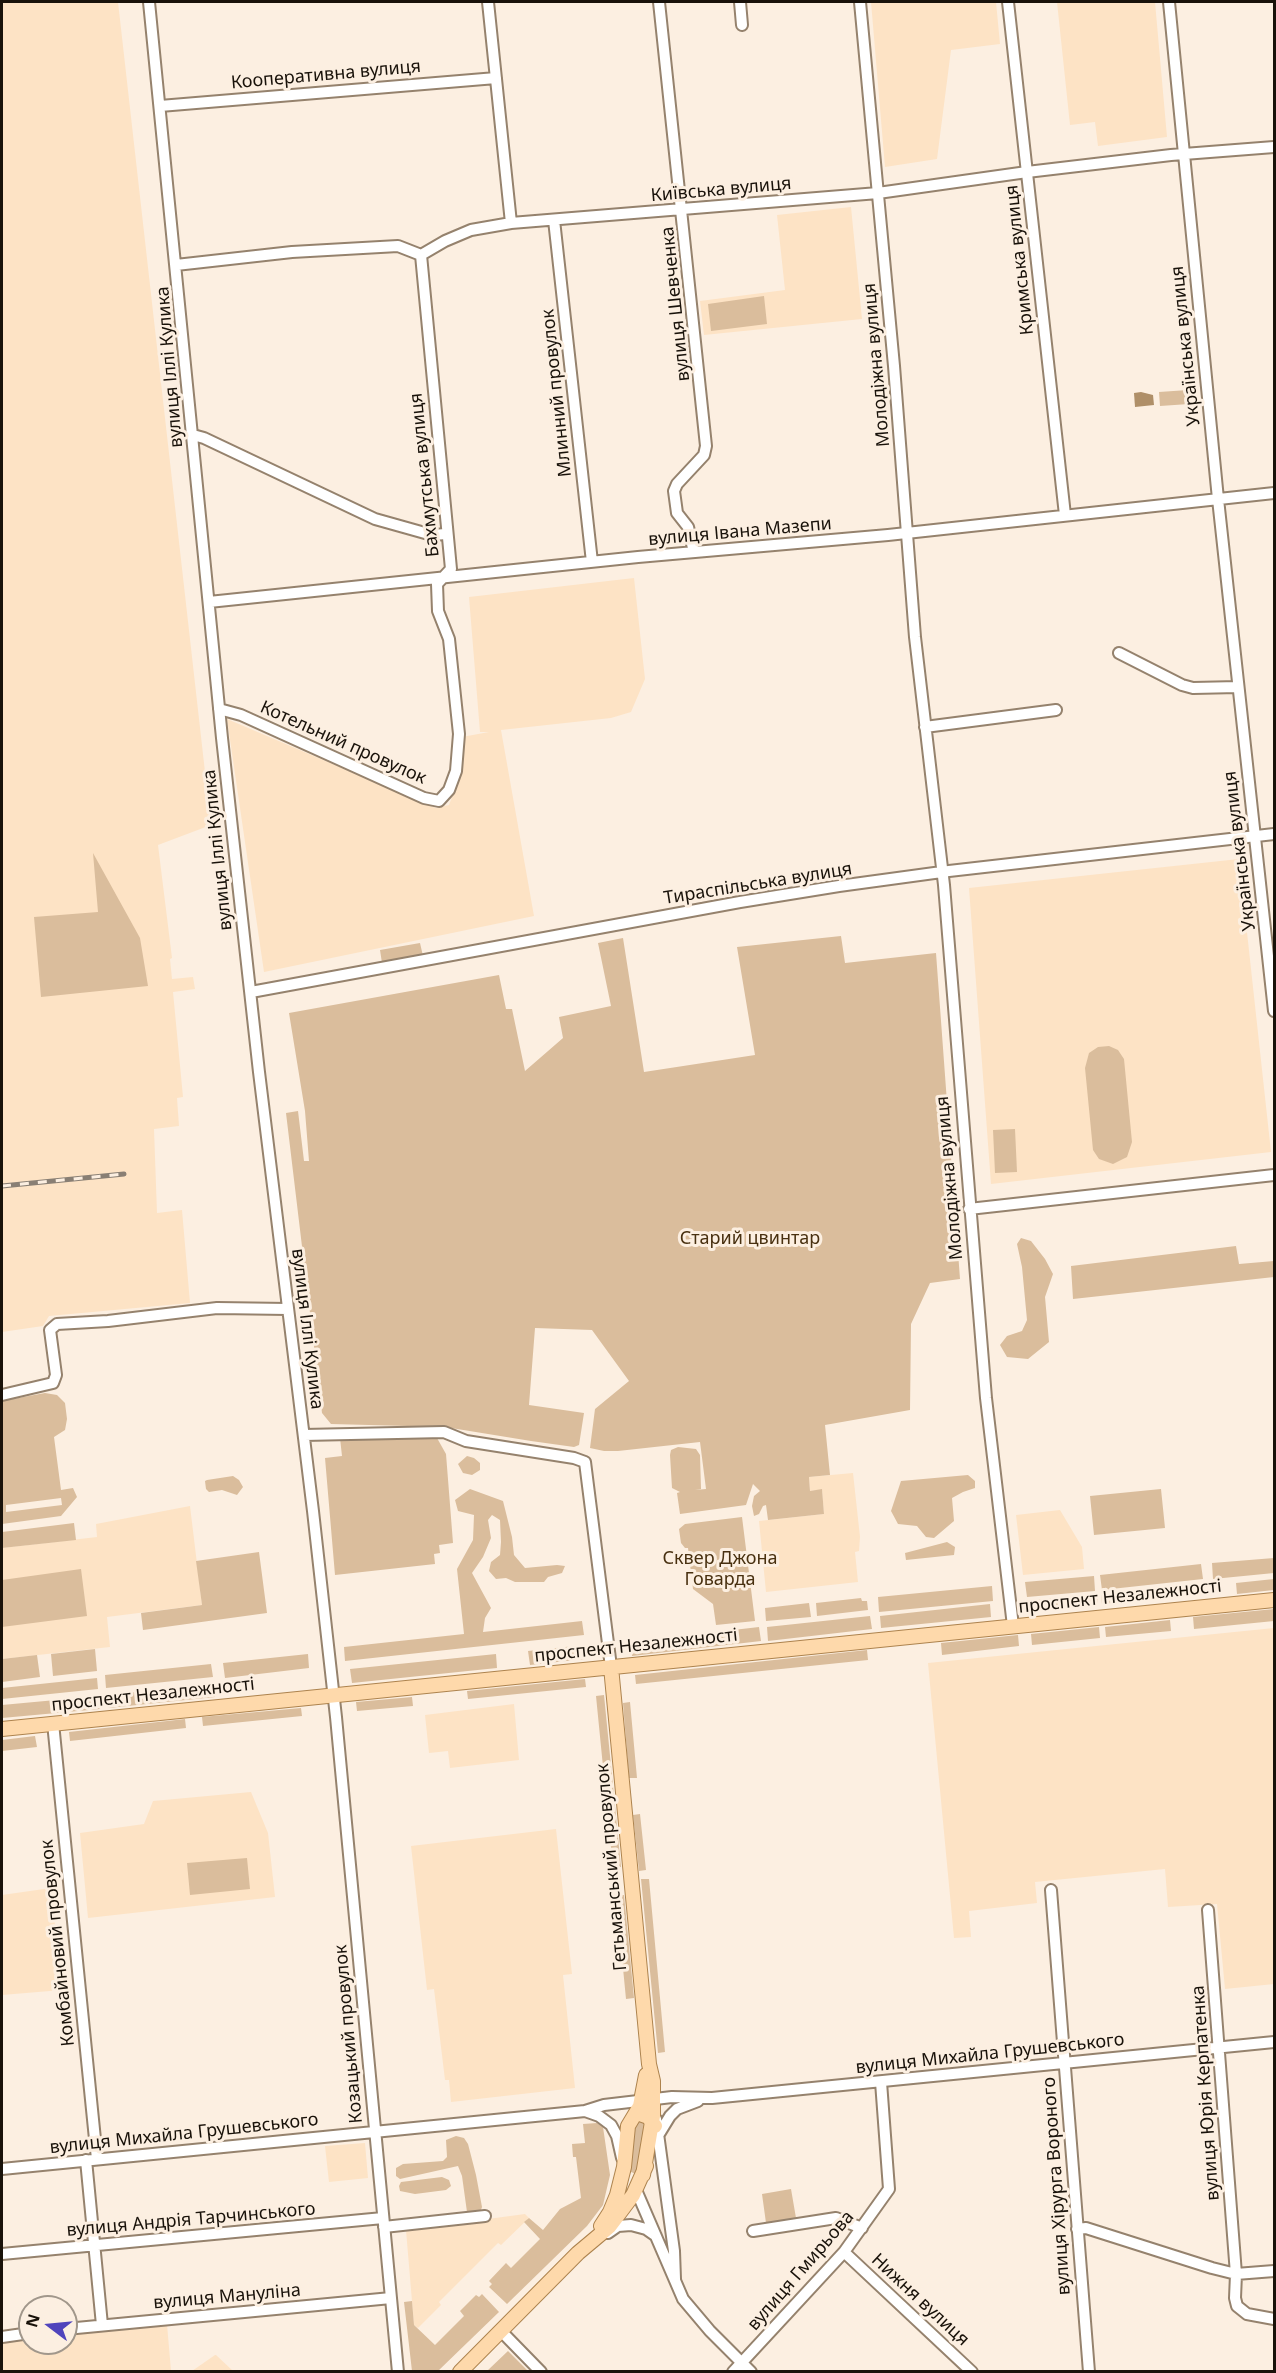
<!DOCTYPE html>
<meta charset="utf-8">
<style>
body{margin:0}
#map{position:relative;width:1276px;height:2373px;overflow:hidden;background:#fcefe1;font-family:"Noto Sans",sans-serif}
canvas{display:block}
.frame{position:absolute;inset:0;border:3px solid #19120a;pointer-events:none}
.north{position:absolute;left:18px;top:2295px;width:60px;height:60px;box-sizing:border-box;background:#fcefe1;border:2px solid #a1978b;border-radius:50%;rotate:286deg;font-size:16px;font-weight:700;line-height:24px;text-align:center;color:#19120a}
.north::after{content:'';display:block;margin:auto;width:21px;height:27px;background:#5044bc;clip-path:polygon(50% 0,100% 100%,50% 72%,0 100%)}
</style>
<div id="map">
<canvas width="1276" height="2373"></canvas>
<div class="frame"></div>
<div class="north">N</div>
</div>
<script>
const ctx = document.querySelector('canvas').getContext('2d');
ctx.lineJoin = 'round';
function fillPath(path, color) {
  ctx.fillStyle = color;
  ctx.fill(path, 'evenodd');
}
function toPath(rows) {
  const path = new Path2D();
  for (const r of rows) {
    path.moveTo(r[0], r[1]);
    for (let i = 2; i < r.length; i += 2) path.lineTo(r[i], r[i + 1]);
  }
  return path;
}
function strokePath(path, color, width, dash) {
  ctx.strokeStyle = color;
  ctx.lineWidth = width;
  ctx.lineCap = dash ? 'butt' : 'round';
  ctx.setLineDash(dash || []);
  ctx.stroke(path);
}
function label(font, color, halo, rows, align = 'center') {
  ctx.font = font + ' "Noto Sans",sans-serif';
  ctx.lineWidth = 6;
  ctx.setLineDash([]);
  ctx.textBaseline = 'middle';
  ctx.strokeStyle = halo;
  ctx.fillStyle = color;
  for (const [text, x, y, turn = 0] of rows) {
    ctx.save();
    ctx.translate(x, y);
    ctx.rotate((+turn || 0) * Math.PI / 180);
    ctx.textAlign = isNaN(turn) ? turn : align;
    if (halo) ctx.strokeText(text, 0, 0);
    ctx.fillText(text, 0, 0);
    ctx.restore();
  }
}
const built = toPath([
 [2,2,118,2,211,825,158,845,172,958,170,959,172,979,193,977,195,989,173,992,183,1097,177,1098,179,1126,154,1129,157,1213,182,1210,190,1303,49,1316,43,1326,2,1332],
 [871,2,996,2,1000,44,951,50,937,159,885,167],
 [1057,2,1155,2,1167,137,1098,146,1095,122,1070,125],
 [851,207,862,319,704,335,700,301,785,290,777,215],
 [634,578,645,679,631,712,611,718,501,730,534,916,264,972,227,719,436,808,449,805,461,774,462,737,489,732,480,732,469,597],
 [1239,859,1271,1152,991,1184,969,888],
 [853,1473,860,1537,859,1551,855,1552,858,1582,766,1592,759,1521,824,1514,822,1490,810,1491,809,1477],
 [190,1506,202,1605,107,1617,110,1647,2,1659,2,1548,97,1537,96,1524],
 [1060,1510,1082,1547,1084,1569,1023,1575,1016,1515],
 [1274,1628,1274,1984,1225,1989,1217,1904,1168,1907,1165,1869,1035,1882,1037,1903,969,1911,971,1937,954,1938,928,1663],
 [514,1704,519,1760,450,1768,448,1751,429,1753,425,1715],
 [251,1792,268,1833,275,1897,88,1918,80,1833,144,1824,153,1801],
 [556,1829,572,1974,563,1975,575,2088,451,2102,449,2080,445,2080,434,1989,427,1990,411,1846],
 [51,1888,62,1990,2,1995,2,1895],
 [365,2143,368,2178,329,2182,325,2146],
 [525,2214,529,2218,501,2245,498,2243,439,2302,441,2305,418,2328,414,2325,406,2230],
 [167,2324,171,2371,2,2371,2,2343,30,2339,30,2343,66,2343,66,2334],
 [216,2355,233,2371,192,2371,215,2355]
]);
const green = toPath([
 [764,296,767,324,711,331,708,304],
 [1188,390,1189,404,1160,406,1159,392],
 [93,853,140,938,148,986,41,997,34,917,98,912],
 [841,936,845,963,936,953,960,1279,930,1283,911,1324,910,1410,825,1425,830,1475,809,1477,810,1491,822,1489,824,1514,768,1520,766,1505,763,1506,759,1514,754,1516,752,1506,754,1496,760,1491,753,1484,746,1505,680,1514,677,1493,680,1492,672,1488,670,1455,671,1450,678,1447,696,1449,700,1455,701,1489,695,1490,706,1489,700,1442,618,1451,604,1451,590,1448,595,1409,629,1381,592,1330,535,1328,529,1405,584,1413,579,1445,574,1447,531,1441,445,1427,331,1424,322,1413,286,1113,298,1111,304,1161,309,1161,305,1111,289,1013,499,975,506,1009,512,1009,525,1071,563,1038,559,1017,611,1006,598,943,623,938,644,1072,755,1055,737,947],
 [420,943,423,956,382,963,380,950],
 [1109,1046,1118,1050,1124,1059,1132,1142,1127,1157,1113,1164,1099,1159,1093,1150,1085,1068,1089,1053,1098,1047],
 [1015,1129,1017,1172,995,1173,993,1130],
 [1021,1238,1031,1241,1045,1259,1053,1274,1045,1297,1049,1342,1028,1359,1007,1357,1000,1345,1007,1336,1022,1331,1027,1320,1022,1267,1017,1244],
 [1236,1246,1239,1264,1274,1261,1274,1277,1073,1299,1071,1266],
 [45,1393,57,1395,65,1403,67,1419,65,1430,54,1437,61,1490,73,1488,77,1497,61,1516,2,1524,2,1401],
 [61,1498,62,1505,6,1512,6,1505],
 [340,1438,437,1438,446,1454,453,1543,439,1545,440,1553,434,1554,435,1564,335,1575,325,1458,342,1456],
 [467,1456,474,1458,480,1463,480,1470,472,1475,463,1473,458,1464],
 [968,1475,975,1481,975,1488,963,1492,952,1498,954,1521,934,1538,926,1537,917,1526,898,1524,891,1511,901,1481],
 [233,1476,239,1480,243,1487,237,1495,222,1490,209,1492,206,1489,205,1481,207,1480],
 [470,1489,503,1501,512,1537,514,1555,525,1568,557,1565,565,1566,562,1573,548,1577,544,1582,515,1582,506,1578,496,1579,489,1571,491,1562,500,1555,501,1542,500,1520,492,1515,488,1520,491,1538,483,1557,472,1573,491,1608,485,1618,483,1632,582,1621,584,1635,345,1661,344,1647,464,1634,457,1569,473,1540,474,1515,458,1511,455,1500],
 [1161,1489,1165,1528,1094,1535,1090,1496],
 [742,1517,755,1621,716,1625,713,1604,693,1589,688,1548,685,1548,681,1543,679,1529,685,1524],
 [74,1523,76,1540,2,1548,2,1532],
 [947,1542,955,1547,954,1555,906,1560,905,1553],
 [259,1552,267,1613,143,1630,141,1613,202,1605,196,1561],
 [1274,1558,1274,1573,1213,1579,1212,1563],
 [1201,1564,1203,1579,1102,1590,1100,1575],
 [81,1569,87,1616,2,1627,2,1580],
 [1094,1576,1095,1591,1027,1597,1025,1582],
 [1274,1579,1274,1590,1237,1594,1236,1583],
 [992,1586,993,1601,879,1612,878,1597],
 [1180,1586,1181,1596,1102,1604,1101,1594],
 [1097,1594,1098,1605,1028,1612,1027,1601],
 [861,1598,862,1601,867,1601,868,1610,817,1616,816,1603],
 [809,1603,811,1617,766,1621,765,1608],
 [990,1604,991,1617,881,1628,880,1616],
 [1274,1609,1274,1621,1194,1629,1193,1617],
 [870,1616,872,1629,768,1641,767,1627],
 [1170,1620,1171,1631,1106,1637,1105,1627],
 [759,1627,761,1641,632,1656,630,1642],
 [1099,1627,1100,1638,1032,1645,1031,1634],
 [1018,1635,1019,1646,942,1655,941,1643],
 [584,1645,585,1659,530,1665,528,1651],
 [95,1649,97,1671,53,1676,51,1654],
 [867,1650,868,1660,636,1684,635,1675],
 [308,1654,309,1668,225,1678,223,1663],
 [496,1654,497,1668,352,1683,350,1669],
 [37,1655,40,1677,2,1682,2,1659],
 [211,1664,213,1677,106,1688,105,1675],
 [97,1678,98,1689,2,1699,2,1688],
 [585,1679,586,1687,468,1699,467,1691],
 [214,1684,215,1697,108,1708,107,1695],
 [604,1695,621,1867,613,1868,596,1696],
 [99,1696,100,1709,2,1718,2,1705],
 [412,1697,413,1706,357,1711,356,1702],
 [630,1702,637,1778,629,1778,623,1703],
 [301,1708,302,1716,203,1726,202,1717],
 [185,1719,186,1728,70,1741,69,1732],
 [35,1736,37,1747,2,1751,2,1740],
 [640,1814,646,1870,639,1871,633,1815],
 [247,1858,250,1889,190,1895,187,1863],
 [641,1879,649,1879,665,2052,658,2053],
 [624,1895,634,1998,626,1999,616,1896],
 [638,2119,645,2120,639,2170,636,2174,631,2172,629,2164,635,2127],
 [597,2123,603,2127,610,2175,603,2205,587,2226,507,2304,489,2287,492,2284,489,2281,506,2263,511,2268,540,2239,524,2222,529,2218,543,2230,560,2209,581,2198,576,2157,573,2157,572,2144,585,2143,583,2124],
 [456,2136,464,2138,468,2144,476,2175,482,2207,480,2213,473,2215,467,2212,462,2176,458,2166,400,2179,396,2176,396,2168,403,2164,443,2161,447,2157,446,2140],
 [442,2177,449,2180,451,2186,446,2190,415,2194,400,2191,399,2186,401,2182],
 [791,2189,796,2218,766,2223,762,2194],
 [482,2294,499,2312,438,2371,412,2371,404,2302,412,2301,414,2325,435,2345,464,2316,460,2311,476,2295,479,2297],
 [508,2351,528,2371,487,2371]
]);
const water = toPath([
 [1141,392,1153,395,1154,405,1135,407,1134,393]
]);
const minor = toPath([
 [149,2,222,738,259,1072,313,1511,336,1717,398,2372],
 [488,2,511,223],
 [659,2,706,446,704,455,677,484,674,491,677,513,688,527,694,552],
 [740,2,742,25],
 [860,2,894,366,915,637,944,885,986,1398,1013,1626],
 [1008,2,1065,515],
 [1169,2,1218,499,1274,1011],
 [160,106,496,78],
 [554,220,592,562],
 [176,265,292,252,398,246,421,255,445,241,471,230,511,223,878,193,1027,172,1171,155,1274,147],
 [193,435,204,438,375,519,432,535,446,534],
 [209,602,638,557,888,535,1274,493],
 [1119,653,1182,685,1193,688,1238,687],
 [219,709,241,715,424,798,439,801,449,790,456,771,459,734,449,639,438,611,437,584,451,569,421,255],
 [925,727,1056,710],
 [251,992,740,902,839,886,949,871,1274,834],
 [969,1209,1274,1175],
 [2,1395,53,1383,56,1375,50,1330,57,1324,108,1321,217,1308,288,1309],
 [304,1435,444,1432,466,1441,574,1458,585,1462,611,1667],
 [53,1723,97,2159],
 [1051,1890,1089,2372],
 [1208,1910,1236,2274,1235,2298,1237,2306,1247,2314,1274,2319],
 [585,2111,599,2116,611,2125,617,2136,622,2158],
 [656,2119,674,2251,675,2279],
 [659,2134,670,2116,677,2109,698,2101],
 [86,2160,102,2325],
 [2,2169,585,2111,604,2105,672,2097,712,2098,1274,2042],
 [636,2190,683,2299,710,2331,751,2372],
 [384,2227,485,2216],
 [1077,2229,1086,2228,1212,2268,1236,2274,1274,2271],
 [753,2231,836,2218,862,2228],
 [608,2233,618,2226,631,2225,646,2229,656,2236],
 [844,2252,972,2372],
 [2,2254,383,2218],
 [66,2329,391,2298],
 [501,2331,541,2372],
 [2,2337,30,2333],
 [733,2372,844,2252,889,2189,881,2082]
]);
const major = toPath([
 [611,1667,649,2064,653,2081,653,2116,643,2175],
 [2,1729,1274,1600],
 [637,2113,648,2117,655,2126],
 [601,2226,610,2212,617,2195,624,2167,628,2126,640,2106,646,2075],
 [460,2372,578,2253,609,2227,633,2195,646,2166]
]);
const rail = toPath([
 [2,1186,124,1174]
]);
const streetNames = [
 ["Кооперативна вулиця",326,75,-5],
 ["Київська вулиця",721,190,-5],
 ["Кримська вулиця",1020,260,-96],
 ["вулиця Шевченка",676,304,-96],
 ["Українська вулиця",1186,346,-96],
 ["Молодіжна вулиця",877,365,-95],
 ["вулиця Іллі Кулика",170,367,-95],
 ["Млинний провулок",557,393,-96],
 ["Бахмутська вулиця",425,475,-96],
 ["вулиця Івана Мазепи",740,532,-5],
 ["Котельний провулок",343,743,24],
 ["вулиця Іллі Кулика",218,850,-96],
 ["Українська вулиця",1240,851,-97],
 ["Тираспільська вулиця",758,884,-9],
 ["Молодіжна вулиця",950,1178,-95],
 ["вулиця Іллі Кулика",307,1329,83],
 ["проспект Незалежності",1120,1597,-6],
 ["проспект Незалежності",636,1646,-6],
 ["проспект Незалежності",153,1695,-6],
 ["Гетьманський провулок",612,1867,-95],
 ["Комбайновий провулок",58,1943,-96],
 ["Козацький провулок",349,2034,-95],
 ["вулиця Михайла Грушевського",990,2054,-6],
 ["вулиця Юрія Керпатенка",1206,2093,-94],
 ["вулиця Михайла Грушевського",184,2134,-6],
 ["вулиця Хірурга Вороного",1057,2186,-94],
 ["вулиця Андрія Тарчинського",191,2220,-5],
 ["вулиця Гмирьова",801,2271,-49],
 ["вулиця Мануліна",227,2297,-5],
 ["Нижня вулиця",920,2300,43]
];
const parkNames = [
 ["Старий цвинтар",750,1239],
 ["Сквер Джона",720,1559],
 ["Говарда",720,1580]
];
fillPath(built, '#fde3c5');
fillPath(green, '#dabd9c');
fillPath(water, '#af8f68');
strokePath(minor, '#95826d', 14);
strokePath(major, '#ad834e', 16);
strokePath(minor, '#fff', 10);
strokePath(major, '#fed9ab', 14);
strokePath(rail, '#897f74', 5);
strokePath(rail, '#fcefe1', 3, [9]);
label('18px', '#19120a', '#fcefe1', streetNames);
label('18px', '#483010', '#fcefe1', parkNames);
</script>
